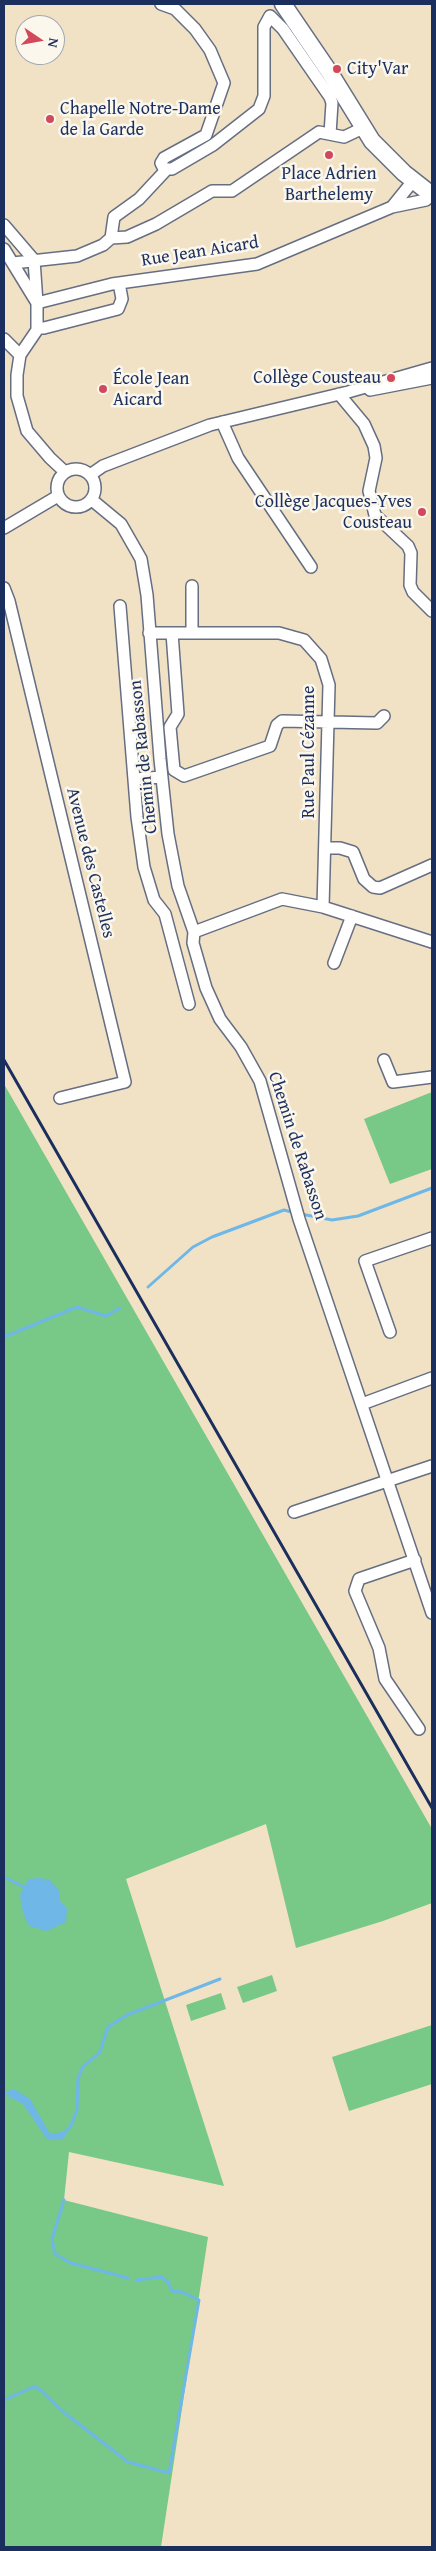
<!DOCTYPE html>
<meta charset="utf-8">
<style>
body{margin:0}
#map{position:relative;width:436px;height:2551px;overflow:hidden;background:#f1e2c5;font-family:"Gentium Book Plus",serif}
canvas{display:block}
.frame{position:absolute;inset:0;border:5px solid #1b2f5e;pointer-events:none}
.north{position:absolute;left:15px;top:15px;width:50px;height:50px;box-sizing:border-box;background:#fbf7ec;border:1px solid #a1a7b3;border-radius:50%;rotate:102deg;font-size:14px;font-weight:700;line-height:20px;text-align:center;color:#1b2f5e}
.north::after{content:'';display:block;margin:auto;width:18px;height:22px;background:#d1495b;clip-path:polygon(50% 0,100% 100%,50% 72%,0 100%)}
</style>
<div id="map">
<canvas width="436" height="2551"></canvas>
<div class="frame"></div>
<div class="north">N</div>
</div>
<script>
const ctx = document.querySelector('canvas').getContext('2d');
ctx.lineJoin = 'round';
function fillPath(path, color) {
  ctx.fillStyle = color;
  ctx.fill(path, 'evenodd');
}
function toPath(rows) {
  const path = new Path2D();
  for (const r of rows) {
    if (r.length === 3) {
      path.moveTo(r[0] + r[2], r[1]);
      path.arc(r[0], r[1], r[2], 0, 2 * Math.PI);
      continue;
    }
    path.moveTo(r[0], r[1]);
    for (let i = 2; i < r.length; i += 2) path.lineTo(r[i], r[i + 1]);
  }
  return path;
}
function strokePath(path, color, width, dash) {
  ctx.strokeStyle = color;
  ctx.lineWidth = width;
  ctx.lineCap = dash ? 'butt' : 'round';
  ctx.setLineDash(dash || []);
  ctx.stroke(path);
}
function label(font, color, halo, rows, align = 'center') {
  ctx.font = font + ' "Gentium Book Plus",serif';
  ctx.lineWidth = 5;
  ctx.setLineDash([]);
  ctx.textBaseline = 'middle';
  ctx.strokeStyle = halo;
  ctx.fillStyle = color;
  for (const [text, x, y, turn = 0] of rows) {
    ctx.save();
    ctx.translate(x, y);
    ctx.rotate((+turn || 0) * Math.PI / 180);
    ctx.textAlign = isNaN(turn) ? turn : align;
    if (halo) ctx.strokeText(text, 0, 0);
    ctx.fillText(text, 0, 0);
    ctx.restore();
  }
}
const green = toPath([
 [4,1084,432,1829,432,1903,383,1921,296,1948,266,1824,126,1879,224,2186,69,2152,64,2200,208,2237,161,2547,4,2547],
 [432,1092,432,1169,390,1184,364,1119],
 [272,1975,277,1991,243,2003,237,1987],
 [221,1993,226,2009,191,2021,186,2005],
 [432,2025,432,2084,349,2111,332,2057]
]);
const water = toPath([
 [39,1878,50,1880,59,1891,60,1901,67,1908,66,1922,47,1931,29,1926,23,1913,20,1895,28,1879],
 [14,2089,30,2099,50,2134,68,2131,63,2140,47,2139,23,2104,7,2096,10,2095,9,2090]
]);
const stream = toPath([
 [301,1214,332,1220,358,1216,432,1188],
 [148,1287,193,1247,212,1237,284,1210,295,1213],
 [4,1337,77,1307,106,1316,120,1308],
 [4,1877,24,1887],
 [4,2093,13,2093],
 [64,2133,71,2126,77,2110,78,2079,82,2068,100,2052,108,2027,127,2015,220,1979],
 [64,2200,52,2239,55,2254,71,2263,128,2278],
 [4,2400,33,2387,38,2388,66,2414,128,2462,169,2473,199,2300,182,2292,172,2291,168,2282,162,2277,136,2280]
]);
const street = toPath([
 [161,4,175,9,195,29,210,50,224,83,206,135,164,158,161,163,164,169,167,169],
 [392,207,413,181],
 [4,225,34,260,37,303,112,284,257,264,392,207,426,200,431,194],
 [111,238,114,217,139,199,167,169,172,169,213,145,259,109,264,96,264,27,270,16,283,29,330,97,332,103,330,134],
 [4,249,37,303,37,330,20,355,17,375,17,396,27,431,50,458,65,472],
 [13,263,77,256,103,245,111,238,127,237,156,224,212,191,232,191,319,132,344,137,363,128],
 [37,328,44,328,118,309,122,299,119,283],
 [4,339,20,355],
 [370,390,432,378],
 [339,394,364,424,374,446,376,458,369,491,375,515,408,546,411,553,410,585,413,592,432,611],
 [222,422,238,458,311,567],
 [76,488,19],
 [90,475,103,466,210,425,348,392,432,368],
 [92,500,121,524,141,559,147,595,160,759,168,834,178,886,194,932,193,943,206,988,220,1019,241,1047,260,1081,299,1219,432,1613],
 [4,528,58,496],
 [192,586,192,633],
 [4,588,9,601,125,1082,60,1098],
 [120,606,137,817,144,867,154,900,165,914,189,1004],
 [149,633,279,633,304,640,321,659,329,685,323,907],
 [172,633,178,714,170,727,174,770,184,776,270,746,277,725,282,721,377,723,384,716],
 [134,779,162,777],
 [326,848,340,848,353,852,364,879,373,887,380,888,432,865],
 [194,932,282,899,323,907,432,942],
 [334,963,352,916],
 [384,1060,393,1082,432,1077],
 [390,1332,365,1261,432,1238],
 [362,1404,432,1378],
 [294,1512,432,1466],
 [415,1560,359,1579,355,1591,379,1648,385,1679,419,1729]
]);
const secondary = toPath([
 [283,4,330,73,372,141,404,173,432,195]
]);
const rail = toPath([
 [4,1060,432,1808]
]);
const markers = [
 [337,69,5,"#d1495b"],
 [50,119,5,"#d1495b"],
 [329,155,5,"#d1495b"],
 [391,378,5,"#d1495b"],
 [103,389,5,"#d1495b"],
 [422,512,5,"#d1495b"]
];
const poiNames = [
 ["City'Var",347,69],
 ["Chapelle Notre-Dame",60,109],
 ["de la Garde",60,130],
 ["Place Adrien",329,174,"center"],
 ["Barthelemy",329,195,"center"],
 ["Collège Cousteau",381,378,"right"],
 ["École Jean",113,379],
 ["Aicard",113,400],
 ["Collège Jacques-Yves",412,502,"right"],
 ["Cousteau",412,523,"right"]
];
const streetNames = [
 ["Rue Jean Aicard",200,252,-9],
 ["Rue Paul Cézanne",309,752,-90],
 ["Chemin de Rabasson",144,757,-96],
 ["Avenue des Castelles",90,863,76],
 ["Chemin de Rabasson",297,1146,72]
];
fillPath(green, '#78c888');
fillPath(water, '#6eb7e7');
strokePath(stream, '#6eb7e7', 3);
strokePath(street, '#666e82', 14);
strokePath(secondary, '#666e82', 19);
strokePath(street, '#fff', 11);
strokePath(secondary, '#fff', 16);
strokePath(rail, '#1b2f5e', 3);
for (const [x, y, r, color] of markers) {
  const dot = new Path2D();
  dot.arc(x, y, r, 0, 2 * Math.PI);
  ctx.fillStyle = color;
  ctx.fill(dot);
  strokePath(dot, '#fbf7ec', 2);
}
label('18px', '#1b2f5e', '#fbf7ec', poiNames, 'left');
label('18px', '#1b2f5e', '#fbf7ec', streetNames);
</script>
